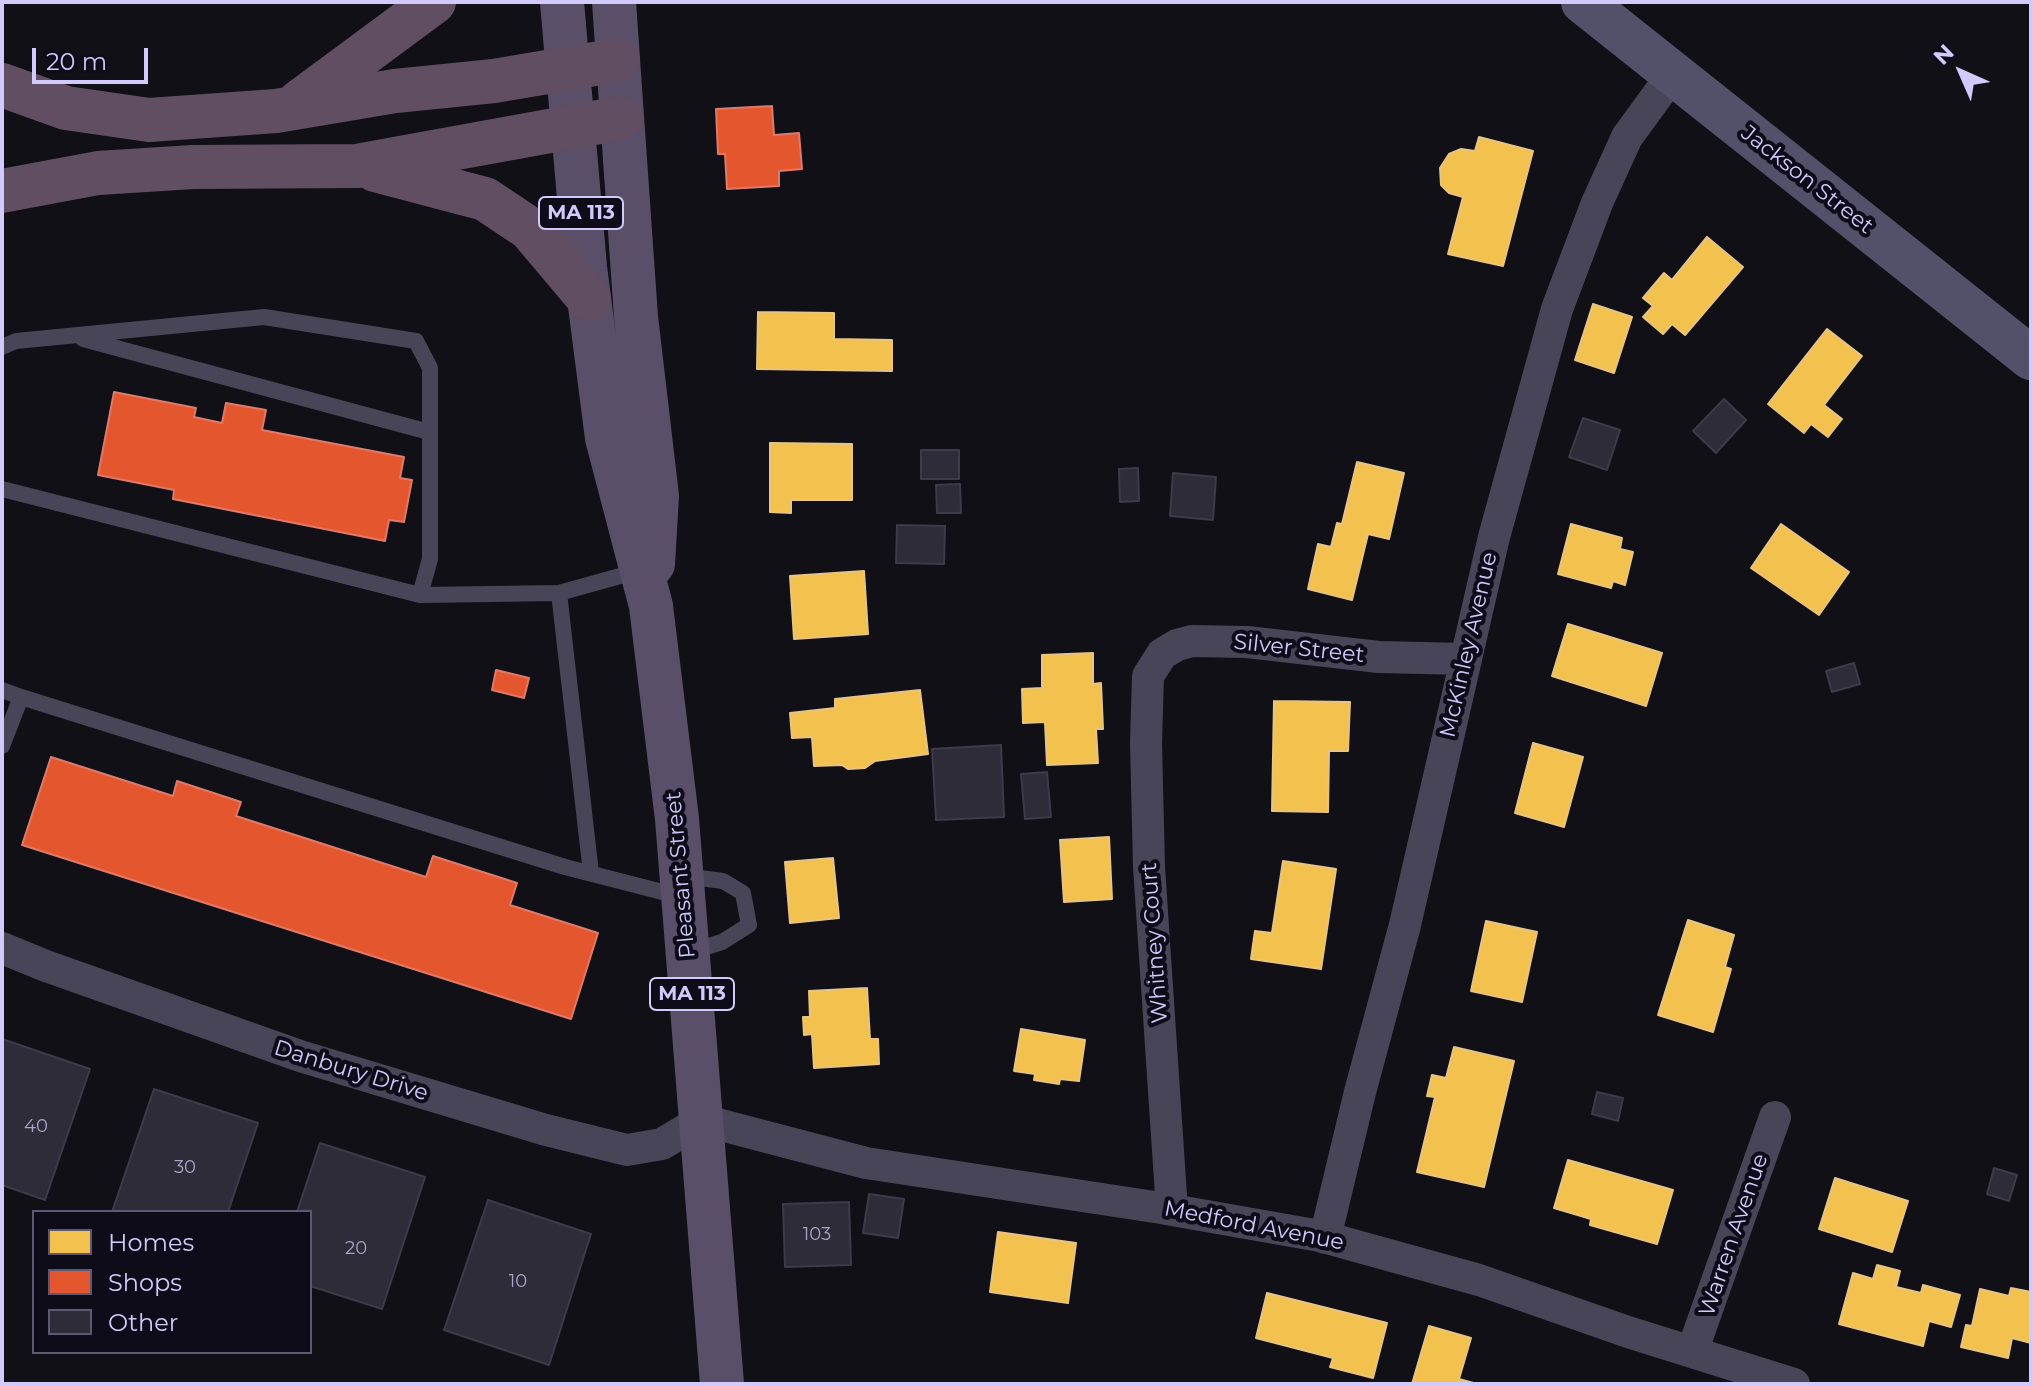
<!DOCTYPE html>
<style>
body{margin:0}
#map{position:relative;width:2033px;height:1386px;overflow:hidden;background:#111016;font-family:Montserrat,sans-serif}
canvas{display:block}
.frame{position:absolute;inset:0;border:4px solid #d2cafa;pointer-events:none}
.legend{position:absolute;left:32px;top:1210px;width:280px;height:144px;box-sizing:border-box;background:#0f0c1a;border:2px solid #5d5874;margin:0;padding:10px 14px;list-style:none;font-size:24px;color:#d2cafa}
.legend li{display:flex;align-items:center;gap:16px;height:40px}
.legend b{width:40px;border:2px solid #5d5874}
.north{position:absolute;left:1921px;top:32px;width:80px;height:80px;-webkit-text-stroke:6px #0f0c1a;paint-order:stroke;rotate:315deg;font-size:22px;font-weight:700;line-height:32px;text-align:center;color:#d2cafa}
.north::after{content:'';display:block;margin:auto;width:28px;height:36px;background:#d2cafa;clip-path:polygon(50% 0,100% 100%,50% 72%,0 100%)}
.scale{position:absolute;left:32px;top:48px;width:116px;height:36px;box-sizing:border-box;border:4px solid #d2cafa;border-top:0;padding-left:10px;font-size:24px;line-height:28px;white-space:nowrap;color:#d2cafa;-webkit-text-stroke:6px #0f0c1a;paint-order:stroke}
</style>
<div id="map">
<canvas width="2033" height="1386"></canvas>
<div class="frame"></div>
<ul class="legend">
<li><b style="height:22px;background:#f2c14e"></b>Homes</li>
<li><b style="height:22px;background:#e4572e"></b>Shops</li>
<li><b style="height:22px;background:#2f2c39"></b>Other</li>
</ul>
<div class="north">N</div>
<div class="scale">20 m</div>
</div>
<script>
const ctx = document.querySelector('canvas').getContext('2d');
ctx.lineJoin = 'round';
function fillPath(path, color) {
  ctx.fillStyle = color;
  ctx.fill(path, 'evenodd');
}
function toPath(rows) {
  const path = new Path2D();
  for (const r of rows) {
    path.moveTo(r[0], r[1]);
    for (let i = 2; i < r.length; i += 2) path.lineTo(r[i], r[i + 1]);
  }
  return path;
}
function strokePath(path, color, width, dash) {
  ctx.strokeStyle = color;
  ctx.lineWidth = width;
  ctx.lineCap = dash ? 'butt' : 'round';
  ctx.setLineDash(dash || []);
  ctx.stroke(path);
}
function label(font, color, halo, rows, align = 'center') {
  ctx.font = font + ' Montserrat,sans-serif';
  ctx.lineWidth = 8;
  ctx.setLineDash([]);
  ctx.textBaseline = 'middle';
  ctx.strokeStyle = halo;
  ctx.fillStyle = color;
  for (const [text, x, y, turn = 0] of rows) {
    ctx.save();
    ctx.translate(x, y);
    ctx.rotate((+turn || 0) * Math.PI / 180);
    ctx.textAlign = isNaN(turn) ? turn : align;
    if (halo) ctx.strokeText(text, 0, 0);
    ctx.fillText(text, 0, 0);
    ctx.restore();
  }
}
const homes = toPath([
 [1479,137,1533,151,1503,266,1448,254,1463,197,1449,193,1441,185,1440,168,1449,154,1461,149,1475,151,1479,137],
 [1707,237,1743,267,1685,335,1672,324,1663,334,1643,317,1653,306,1643,298,1664,273,1672,280,1707,237],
 [1593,304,1632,317,1614,373,1575,360,1593,304],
 [758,312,834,313,834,339,892,340,892,371,757,369,758,312],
 [1827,329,1862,356,1824,405,1842,419,1828,437,1811,424,1804,433,1768,404,1827,329],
 [770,443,852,444,852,500,791,500,791,513,770,512,770,443],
 [1357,462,1404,473,1389,539,1368,534,1352,600,1308,589,1318,544,1331,547,1337,523,1342,524,1357,462],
 [1571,524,1622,538,1620,549,1633,552,1625,585,1613,581,1611,588,1558,574,1571,524],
 [1781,524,1849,572,1819,615,1751,568,1781,524],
 [864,571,868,634,794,639,790,576,864,571],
 [1568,624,1662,653,1646,706,1552,676,1568,624],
 [1093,653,1093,684,1101,683,1103,729,1096,729,1098,763,1047,765,1045,722,1023,723,1022,689,1042,688,1042,655,1093,653],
 [920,690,928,754,875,761,865,768,848,769,842,765,814,766,812,737,792,738,790,713,835,708,835,699,920,690],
 [1274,701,1350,702,1348,751,1329,751,1328,812,1272,811,1274,701],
 [1533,743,1583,757,1564,827,1515,813,1533,743],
 [1109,837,1112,899,1064,902,1060,840,1109,837],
 [833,858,839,918,790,923,785,862,833,858],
 [1283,861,1336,869,1321,969,1251,959,1255,931,1272,933,1283,861],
 [1688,920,1734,935,1725,967,1731,969,1713,1032,1658,1015,1688,920],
 [1486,921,1537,932,1522,1002,1471,991,1486,921],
 [867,988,870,1039,878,1039,879,1064,814,1068,812,1034,804,1035,803,1017,810,1017,809,991,867,988],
 [1021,1029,1085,1040,1079,1081,1060,1079,1059,1084,1034,1080,1035,1074,1014,1071,1021,1029],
 [1454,1047,1514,1061,1484,1187,1417,1172,1435,1097,1427,1096,1432,1075,1446,1078,1454,1047],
 [1568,1160,1673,1190,1657,1244,1590,1225,1591,1219,1554,1208,1568,1160],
 [1835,1178,1908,1201,1892,1252,1819,1229,1835,1178],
 [998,1232,1076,1243,1068,1303,990,1292,998,1232],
 [1877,1265,1900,1271,1896,1287,1921,1293,1923,1285,1960,1295,1951,1327,1929,1321,1923,1346,1839,1324,1853,1273,1873,1279,1877,1265],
 [2011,1288,2031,1292,2031,1343,2012,1338,2008,1358,1961,1347,1966,1325,1972,1326,1980,1289,2009,1296,2011,1288],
 [1267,1293,1387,1323,1373,1378,1330,1367,1333,1358,1256,1338,1267,1293],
 [1429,1326,1471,1338,1459,1379,1477,1384,1412,1384,1429,1326]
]);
const shops = toPath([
 [772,106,774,135,799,133,802,169,779,171,779,186,727,189,725,154,718,154,716,109,772,106],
 [114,392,196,408,194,417,222,423,226,403,266,410,262,430,404,457,400,478,412,480,404,522,389,520,385,541,173,499,174,490,98,475,114,392],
 [496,670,529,678,524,698,492,690,496,670],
 [51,757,173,796,177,781,241,802,236,816,426,877,433,856,517,883,510,905,598,933,571,1019,22,845,51,757]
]);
const building = toPath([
 [1724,399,1746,420,1716,453,1693,431,1724,399],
 [1583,418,1620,430,1607,470,1569,457,1583,418],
 [921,450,959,450,959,479,921,479,921,450],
 [1138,468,1139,501,1120,502,1119,469,1138,468],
 [1173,473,1216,477,1213,520,1170,516,1173,473],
 [960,484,961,513,937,513,936,485,960,484],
 [897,525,945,526,944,564,896,563,897,525],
 [1854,663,1860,684,1832,692,1826,671,1854,663],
 [1001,745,1004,817,936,820,932,749,1001,745],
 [1047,772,1051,817,1025,819,1021,774,1047,772],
 [2,1039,90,1069,45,1200,2,1185,2,1039],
 [154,1089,258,1123,228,1212,112,1212,154,1089],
 [1597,1092,1623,1098,1618,1121,1592,1114,1597,1092],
 [320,1143,425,1177,382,1309,310,1286,310,1212,297,1212,320,1143],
 [1994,1168,2017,1175,2009,1201,1987,1194,1994,1168],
 [869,1194,904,1199,898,1238,863,1233,869,1194],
 [488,1200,591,1234,549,1365,444,1330,488,1200],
 [849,1202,851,1265,785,1267,783,1204,849,1202]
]);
const lane = toPath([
 [83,339,429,432],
 [2,347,16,341,264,317,416,341,430,368,430,559,420,595,559,593,591,873],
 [2,489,420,595],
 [559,593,638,571],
 [2,690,21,697],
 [2,746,21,697,565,867,682,897],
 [684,876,723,881,743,893,749,925,722,942,690,952]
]);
const street = toPath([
 [2,948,46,966,300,1056,546,1130,627,1150,662,1144,702,1120,866,1163,1161,1208,1320,1236,1479,1280,1628,1332,1794,1384],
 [1172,1210,1149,867,1146,743,1148,676,1162,654,1177,645,1192,641,1247,642,1379,657,1466,659],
 [1325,1238,1360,1092,1405,925,1494,537,1557,309,1597,203,1627,137,1673,74],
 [1692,1352,1775,1117]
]);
const secondary = toPath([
 [1583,2,2031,358]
]);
const primary = toPath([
 [562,2,585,267,607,438,651,606,677,819,722,1384],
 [614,2,636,317,657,496,653,564]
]);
const highway = toPath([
 [2,85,66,108,149,120,276,111,395,91,494,81,618,60],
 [299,102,434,2],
 [375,170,485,199,530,229,589,299],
 [2,191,98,173,193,167,357,166,621,118]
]);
const numberNames = [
 ["40",36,1127],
 ["30",185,1168],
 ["103",817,1235],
 ["20",356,1249],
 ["10",518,1282]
];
const shields = [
 [581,213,84],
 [692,994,84]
];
const shieldNames = [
 ["MA 113",581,213],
 ["MA 113",692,994]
];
const streetNames = [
 ["Jackson Street",1807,180,38],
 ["McKinley Avenue",1469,645,-77],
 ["Silver Street",1299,649,6],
 ["Pleasant Street",681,875,-95],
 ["Whitney Court",1155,943,-94],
 ["Danbury Drive",351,1071,17],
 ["Medford Avenue",1254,1226,11],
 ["Warren Avenue",1734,1235,-71]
];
fillPath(homes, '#f2c14e');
strokePath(homes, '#e8c482', 2);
fillPath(shops, '#e4572e');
strokePath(shops, '#df7a6b', 2);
fillPath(building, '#2f2c39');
strokePath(building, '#3e3a4a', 2);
strokePath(lane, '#474557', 16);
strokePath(street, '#474557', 32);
strokePath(secondary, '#53516a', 44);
strokePath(primary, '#5a4f68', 44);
strokePath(highway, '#624e62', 44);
label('18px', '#a9a2ca', null, numberNames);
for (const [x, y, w] of shields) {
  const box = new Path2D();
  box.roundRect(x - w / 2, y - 16, w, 32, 6);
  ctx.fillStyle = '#0f0c1a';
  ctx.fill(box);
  strokePath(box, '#d2cafa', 2);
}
label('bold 20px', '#d2cafa', null, shieldNames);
label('22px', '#d2cafa', '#0f0c1a', streetNames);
</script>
